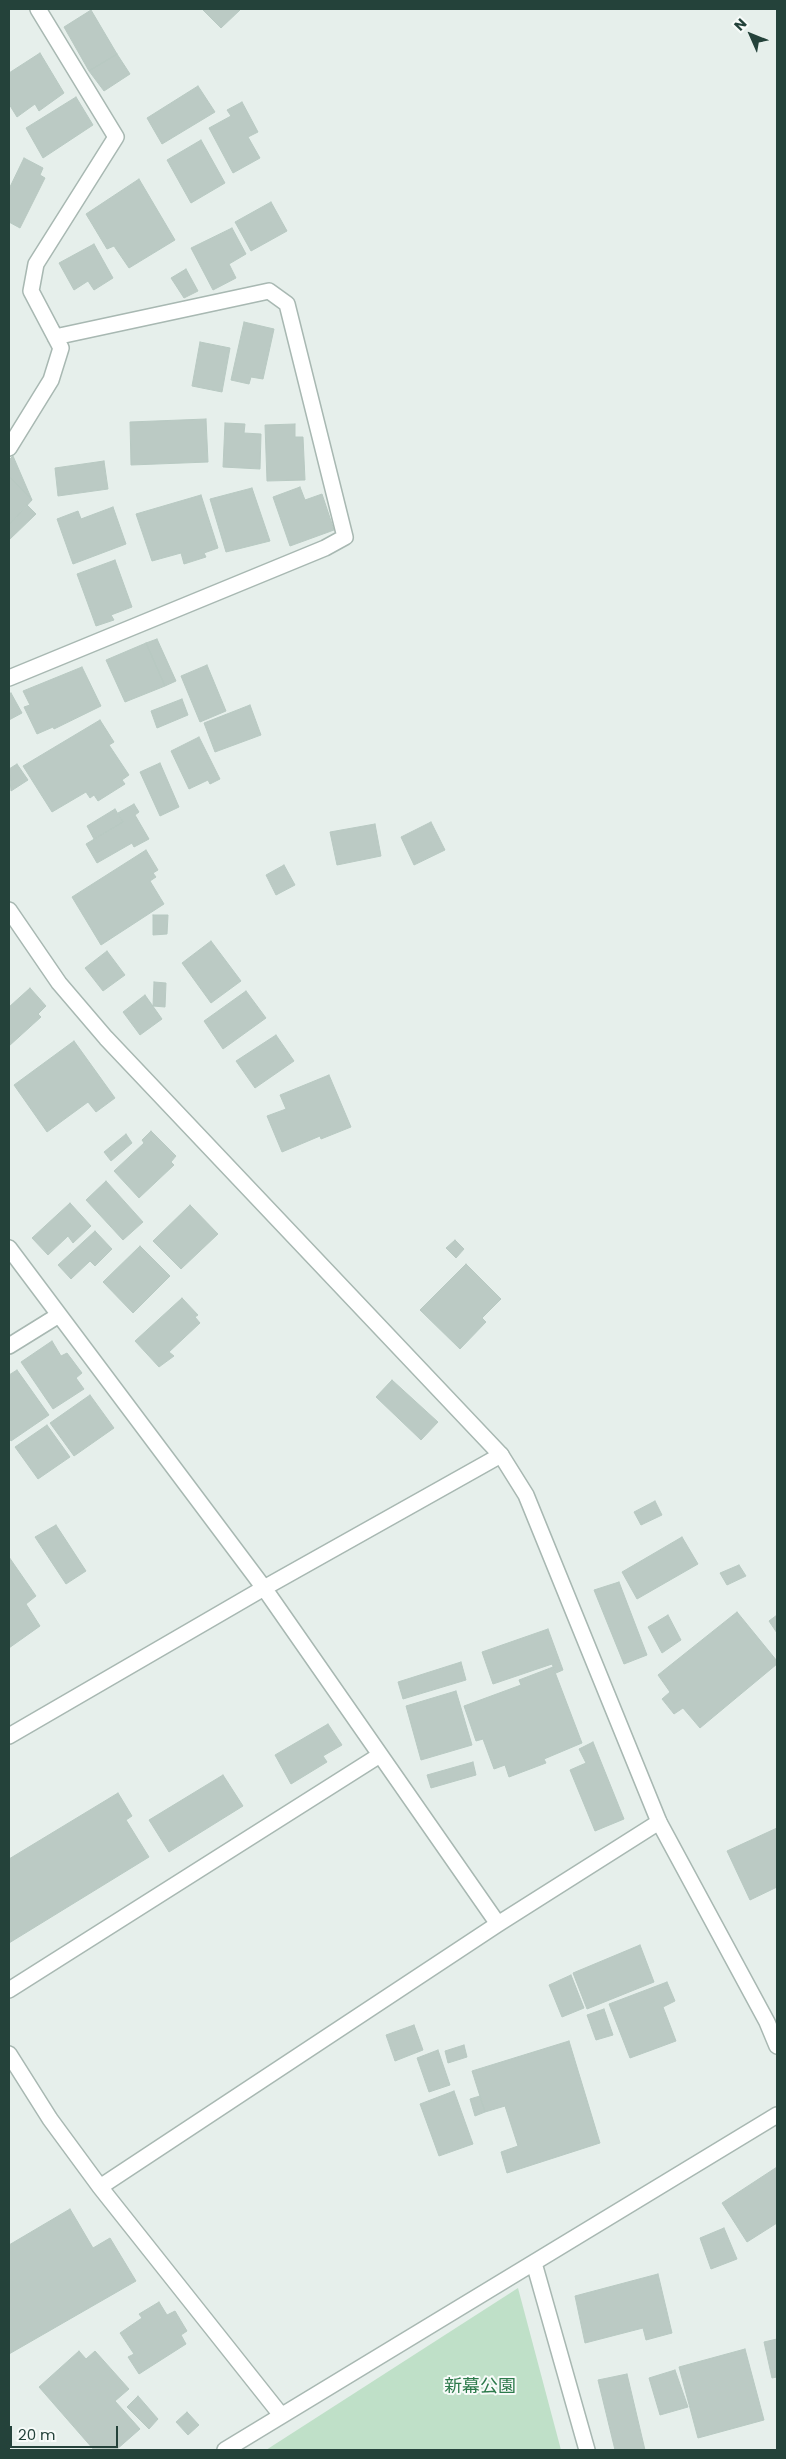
<!DOCTYPE html>
<meta charset="utf-8">
<style>
body{margin:0}
#map{position:relative;width:786px;height:2459px;overflow:hidden;background:#e6efeb;font-family:Poppins,sans-serif}
canvas{display:block}
.frame{position:absolute;inset:0;border:10px solid #24423a;pointer-events:none}
.north{position:absolute;left:726px;top:10px;width:50px;height:50px;-webkit-text-stroke:4px #f7fbf9;paint-order:stroke;rotate:314deg;font-size:14px;font-weight:700;line-height:20px;text-align:center;color:#24423a}
.north::after{content:'';display:block;margin:auto;width:18px;height:22px;background:#24423a;clip-path:polygon(50% 0,100% 100%,50% 72%,0 100%)}
.scale{position:absolute;left:10px;top:2426px;width:108px;height:22px;box-sizing:border-box;border:2px solid #24423a;border-top:0;padding-left:6px;font-size:15px;line-height:18px;white-space:nowrap;color:#24423a;-webkit-text-stroke:4px #f7fbf9;paint-order:stroke}
</style>
<div id="map">
<canvas width="786" height="2459"></canvas>
<div class="frame"></div>
<div class="north">N</div>
<div class="scale">20 m</div>
</div>
<script>
const ctx = document.querySelector('canvas').getContext('2d');
ctx.lineJoin = 'round';
function fillPath(path, color) {
  ctx.fillStyle = color;
  ctx.fill(path, 'evenodd');
}
function toPath(rows) {
  const path = new Path2D();
  for (const r of rows) {
    path.moveTo(r[0], r[1]);
    for (let i = 2; i < r.length; i += 2) path.lineTo(r[i], r[i + 1]);
  }
  return path;
}
function strokePath(path, color, width, dash) {
  ctx.strokeStyle = color;
  ctx.lineWidth = width;
  ctx.lineCap = dash ? 'butt' : 'round';
  ctx.setLineDash(dash || []);
  ctx.stroke(path);
}
function label(font, color, halo, rows, align = 'center') {
  ctx.font = font + ' Poppins,"Noto Sans JP",sans-serif';
  ctx.lineWidth = 4;
  ctx.setLineDash([]);
  ctx.textBaseline = 'middle';
  ctx.strokeStyle = halo;
  ctx.fillStyle = color;
  for (const [text, x, y, turn = 0] of rows) {
    ctx.save();
    ctx.translate(x, y);
    ctx.rotate((+turn || 0) * Math.PI / 180);
    ctx.textAlign = isNaN(turn) ? turn : align;
    if (halo) ctx.strokeText(text, 0, 0);
    ctx.fillText(text, 0, 0);
    ctx.restore();
  }
}
const green = toPath([
 [518,2288,561,2450,266,2450]
]);
const building = toPath([
 [202,9,241,9,221,28,202,9],
 [91,10,117,54,89,71,64,27,91,10],
 [40,53,64,93,39,111,35,104,17,117,9,104,9,73,40,53],
 [117,54,130,74,104,91,89,71,117,54],
 [198,86,215,112,162,144,147,118,198,86],
 [76,97,93,125,43,158,26,128,76,97],
 [242,102,258,132,248,137,260,158,233,173,209,128,231,116,227,110,242,102],
 [201,140,225,183,191,203,167,160,201,140],
 [24,158,43,168,40,175,45,178,20,228,9,222,9,189,24,158],
 [139,179,175,240,129,268,114,246,107,249,86,214,139,179],
 [271,202,287,231,251,251,235,222,271,202],
 [232,228,246,254,229,264,236,278,213,290,191,248,232,228],
 [94,244,113,278,94,290,88,281,74,290,59,263,94,244],
 [186,269,198,291,184,298,171,278,186,269],
 [244,322,274,329,263,379,251,377,249,384,231,380,244,322],
 [200,342,230,348,222,392,192,386,200,342],
 [206,419,208,462,131,465,130,422,206,419],
 [225,423,245,424,244,433,261,434,260,469,223,467,225,423],
 [295,424,295,437,303,437,305,480,267,481,265,425,295,424],
 [13,456,32,500,9,476,9,460,13,456],
 [104,461,108,489,58,496,55,468,104,461],
 [9,476,32,500,9,525,9,476],
 [300,487,305,500,322,494,334,530,290,546,273,497,300,487],
 [252,488,270,541,226,552,210,499,252,488],
 [201,495,218,548,204,553,206,557,184,564,181,553,152,561,136,514,201,495],
 [27,505,36,514,9,540,9,525,27,505],
 [113,507,126,544,73,564,57,519,78,511,81,519,113,507],
 [115,560,132,607,111,615,114,620,96,626,77,574,115,560],
 [157,639,176,681,165,686,146,643,157,639],
 [146,643,165,686,125,702,106,660,146,643],
 [207,665,226,711,200,722,181,676,207,665],
 [82,667,101,706,54,729,53,727,37,734,24,707,30,705,23,691,82,667],
 [11,693,22,713,9,720,9,694,11,693],
 [182,699,188,715,157,728,151,711,182,699],
 [250,705,261,735,215,752,204,723,250,705],
 [100,720,114,742,109,745,129,775,122,780,125,784,98,801,94,795,90,798,86,792,52,812,23,766,100,720],
 [199,737,220,779,210,784,208,780,189,789,171,751,199,737],
 [160,763,179,807,160,816,140,772,160,763],
 [17,764,28,780,11,791,9,769,17,764],
 [134,804,139,812,135,815,149,839,134,847,132,843,97,863,86,844,123,822,118,813,134,804],
 [115,809,123,822,94,839,87,826,115,809],
 [431,822,445,850,414,865,401,837,431,822],
 [375,824,381,856,337,865,330,832,375,824],
 [146,850,158,870,153,873,156,877,150,881,164,904,101,945,72,897,146,850],
 [284,865,295,885,276,895,266,875,284,865],
 [153,915,168,915,167,934,153,935,153,915],
 [211,941,241,981,211,1003,182,963,211,941],
 [107,951,125,975,103,991,85,968,107,951],
 [154,982,166,983,165,1007,153,1006,154,982],
 [30,988,46,1006,38,1014,41,1017,9,1046,9,1007,30,988],
 [246,991,266,1018,223,1049,204,1021,246,991],
 [145,995,162,1019,140,1035,123,1012,145,995],
 [276,1035,294,1061,255,1088,236,1061,276,1035],
 [74,1041,115,1098,96,1112,88,1102,47,1132,14,1085,74,1041],
 [329,1075,351,1127,321,1139,320,1136,282,1152,267,1116,286,1109,280,1095,329,1075],
 [151,1131,176,1156,171,1162,174,1165,139,1198,114,1171,144,1143,142,1140,151,1131],
 [126,1134,132,1143,111,1161,104,1152,126,1134],
 [106,1181,143,1222,123,1240,86,1200,106,1181],
 [70,1203,91,1226,73,1243,68,1236,48,1255,32,1238,70,1203],
 [190,1205,218,1234,181,1269,153,1241,190,1205],
 [95,1231,112,1249,95,1266,90,1261,71,1279,58,1265,95,1231],
 [455,1240,464,1249,456,1258,446,1248,455,1240],
 [140,1246,170,1276,133,1313,103,1282,140,1246],
 [466,1264,501,1299,482,1318,486,1322,460,1349,420,1310,466,1264],
 [182,1298,198,1315,195,1317,200,1323,169,1352,174,1356,159,1367,135,1341,182,1298],
 [52,1341,61,1356,67,1353,82,1373,76,1378,84,1389,53,1409,21,1362,52,1341],
 [17,1370,49,1415,11,1441,9,1438,9,1375,17,1370],
 [392,1380,438,1422,421,1440,376,1397,392,1380],
 [90,1395,114,1428,74,1456,50,1423,90,1395],
 [47,1425,70,1457,38,1479,15,1447,47,1425],
 [655,1501,662,1515,641,1525,634,1512,655,1501],
 [56,1525,86,1571,66,1584,35,1537,56,1525],
 [682,1537,698,1564,637,1599,622,1572,682,1537],
 [9,1557,36,1596,26,1604,40,1626,9,1648,9,1557],
 [739,1565,746,1576,727,1585,720,1573,739,1565],
 [619,1582,647,1655,624,1664,594,1590,619,1582],
 [737,1612,777,1661,777,1664,700,1728,683,1708,674,1714,662,1699,670,1692,658,1675,737,1612],
 [668,1615,681,1640,662,1653,648,1627,668,1615],
 [777,1615,777,1633,769,1621,777,1615],
 [548,1629,563,1670,556,1673,552,1664,493,1684,482,1652,548,1629],
 [461,1662,466,1680,403,1699,398,1682,461,1662],
 [553,1667,582,1743,544,1759,546,1763,509,1777,505,1765,494,1769,483,1739,476,1741,464,1706,521,1685,519,1680,553,1667],
 [456,1691,472,1745,421,1760,406,1706,456,1691],
 [328,1724,342,1745,323,1756,327,1762,291,1784,275,1755,328,1724],
 [593,1742,624,1819,595,1831,570,1770,586,1763,579,1749,593,1742],
 [473,1762,476,1775,431,1788,427,1775,473,1762],
 [223,1775,243,1806,169,1852,149,1820,223,1775],
 [118,1793,132,1816,126,1820,149,1857,9,1943,9,1859,118,1793],
 [777,1828,777,1887,750,1900,727,1851,777,1828],
 [640,1945,654,1982,587,2009,573,1973,640,1945],
 [571,1975,584,2008,562,2017,549,1985,571,1975],
 [667,1982,675,2001,663,2007,676,2041,630,2058,609,2004,667,1982],
 [604,2009,613,2035,596,2040,587,2015,604,2009],
 [414,2025,423,2050,395,2061,386,2035,414,2025],
 [569,2041,600,2143,507,2173,501,2152,518,2146,505,2106,485,2112,472,2071,569,2041],
 [464,2045,467,2057,448,2063,445,2051,464,2045],
 [438,2050,450,2085,429,2092,417,2058,438,2050],
 [454,2091,473,2144,439,2156,420,2104,454,2091],
 [480,2096,485,2112,475,2116,470,2099,480,2096],
 [777,2167,777,2223,747,2242,722,2203,777,2167],
 [70,2209,93,2248,110,2238,136,2281,9,2354,9,2245,70,2209],
 [724,2228,737,2259,711,2269,700,2238,724,2228],
 [658,2274,672,2333,646,2340,643,2328,585,2343,575,2296,658,2274],
 [159,2302,167,2315,175,2311,187,2331,181,2335,186,2344,139,2374,128,2357,134,2354,120,2333,142,2318,139,2314,159,2302],
 [777,2339,777,2377,772,2378,764,2342,777,2339],
 [745,2349,764,2420,698,2438,679,2367,745,2349],
 [79,2351,86,2359,95,2351,129,2389,115,2401,140,2429,116,2450,94,2450,39,2387,79,2351],
 [675,2370,688,2407,660,2415,649,2378,675,2370],
 [627,2374,645,2450,615,2450,598,2380,627,2374],
 [138,2396,158,2419,149,2429,127,2407,138,2396],
 [187,2412,199,2425,188,2435,176,2422,187,2412]
]);
const minor = toPath([
 [9,448,51,380,61,348,31,291,36,264,116,137,38,9],
 [9,678,325,548,345,537,287,304,269,291,55,337],
 [9,1248,264,1588,498,1924],
 [9,1346,59,1315],
 [9,1736,264,1588,501,1455],
 [9,1990,380,1755],
 [9,2054,50,2119,100,2187,281,2415],
 [100,2187,498,1924,659,1822],
 [534,2263,587,2450],
 [225,2450,777,2115]
]);
const tertiary = toPath([
 [9,910,59,983,106,1038,501,1455,526,1495,659,1822,767,2022,777,2046]
]);
const parkNames = [
 ["新幕公園",480,2387]
];
fillPath(green, '#bfe0c8');
fillPath(building, '#bbcac4');
strokePath(building, '#b8c9c2', 1);
strokePath(minor, '#a8b8b2', 18);
strokePath(tertiary, '#a8b8b2', 18);
strokePath(minor, '#fff', 15);
strokePath(tertiary, '#fff', 15);
label('18px', '#2d7a4b', '#f7fbf9', parkNames);
</script>
